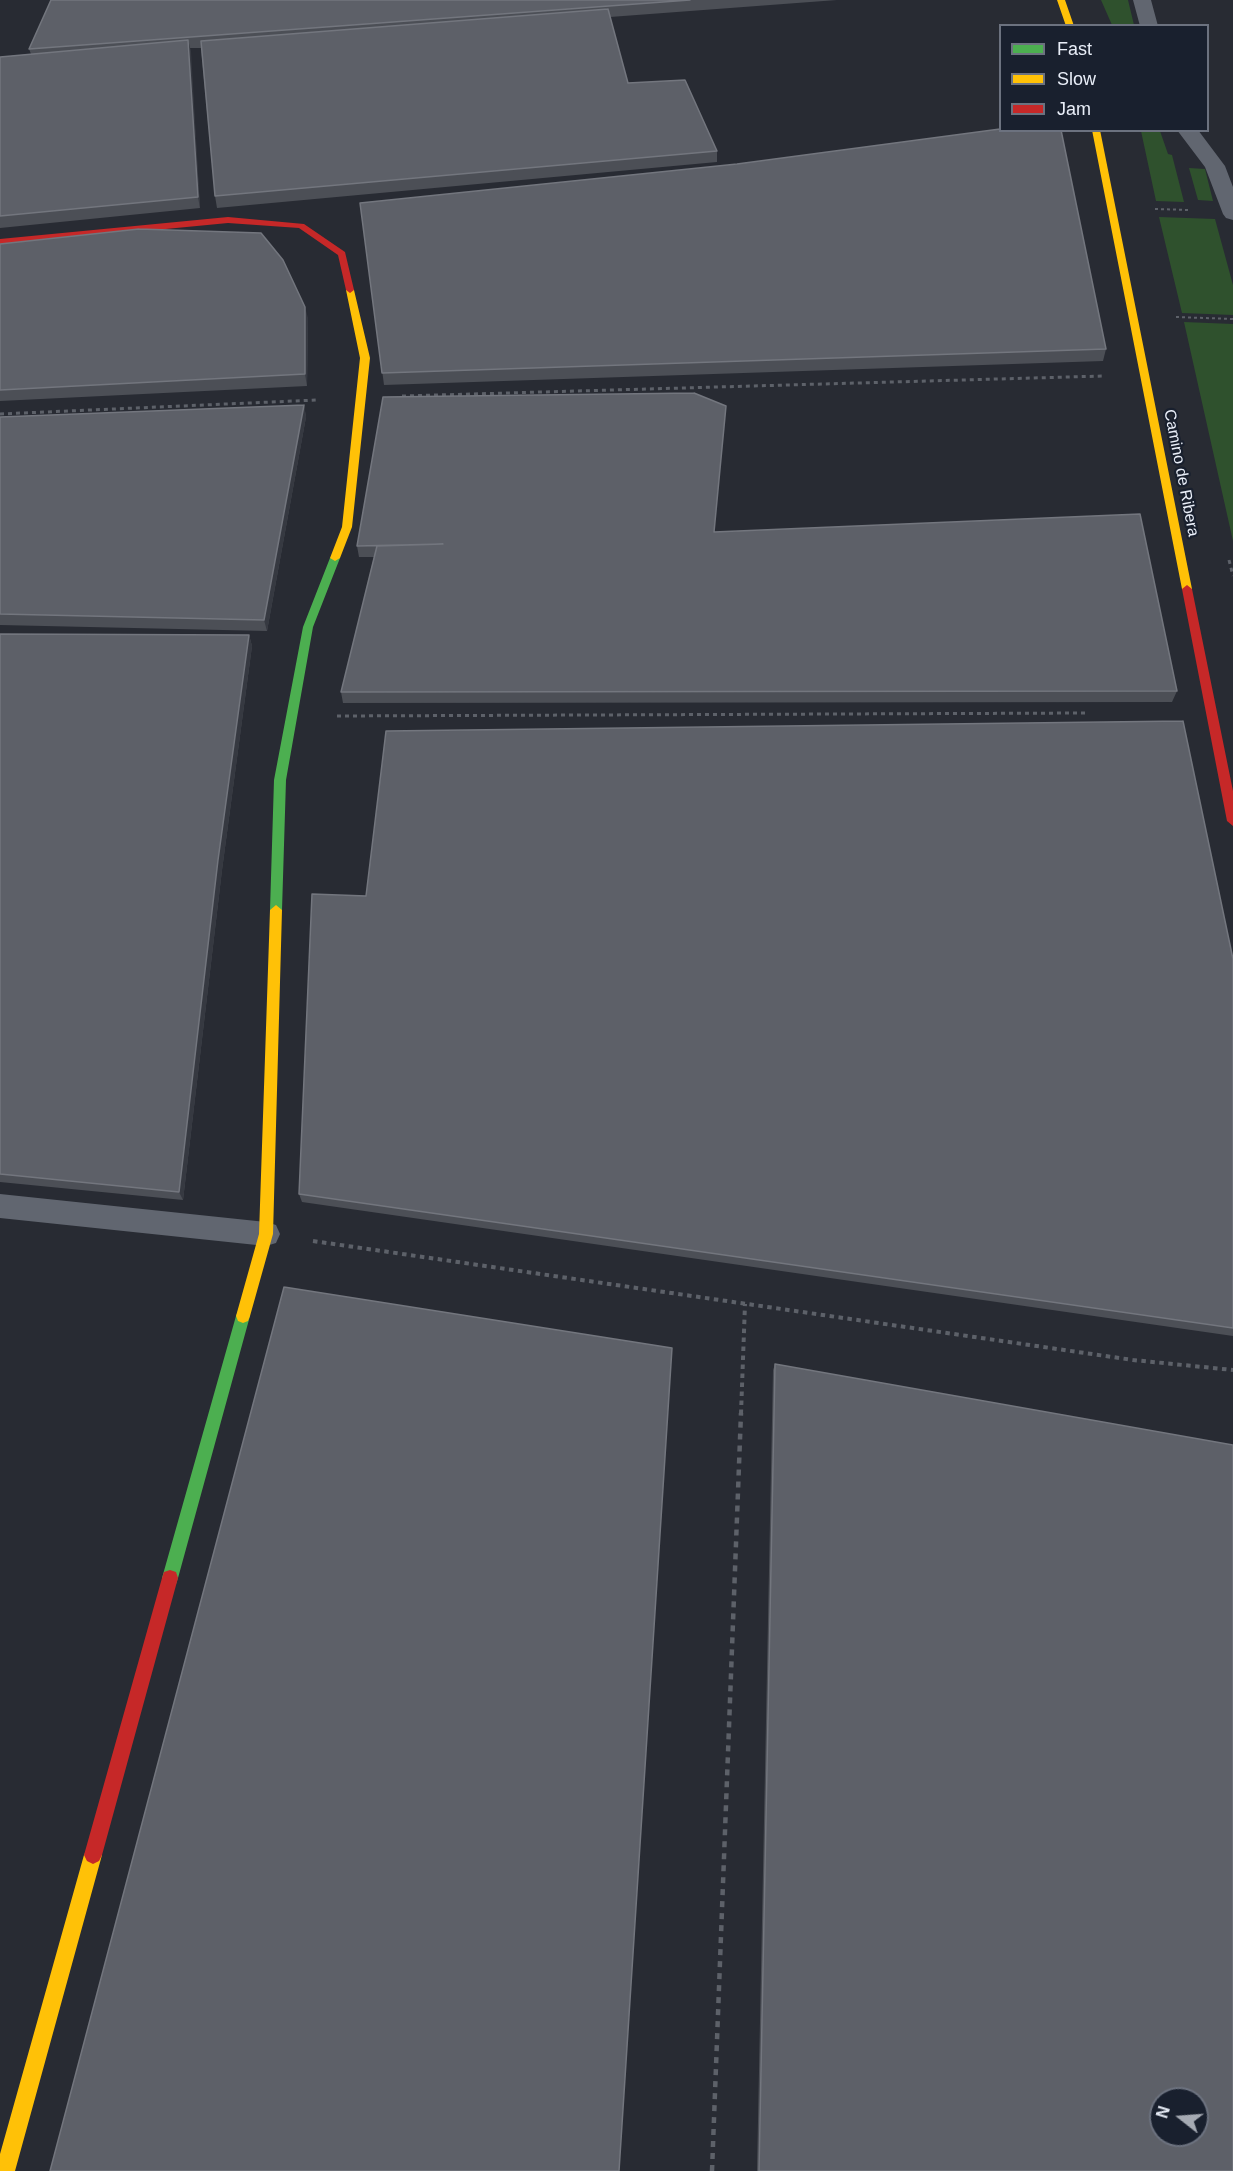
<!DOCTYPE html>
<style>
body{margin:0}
#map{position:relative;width:1233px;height:2171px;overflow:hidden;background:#282b33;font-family:Arial,sans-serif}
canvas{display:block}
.legend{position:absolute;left:999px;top:24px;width:210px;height:108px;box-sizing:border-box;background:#19202e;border:2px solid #6c727f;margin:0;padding:8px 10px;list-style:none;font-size:18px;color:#e9eef8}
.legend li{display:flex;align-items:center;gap:12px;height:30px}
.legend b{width:30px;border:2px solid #6c727f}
.north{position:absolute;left:1149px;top:2087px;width:60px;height:60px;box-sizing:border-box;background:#19202e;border:2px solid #6c727f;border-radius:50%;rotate:287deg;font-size:16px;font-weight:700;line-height:24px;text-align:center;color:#e9eef8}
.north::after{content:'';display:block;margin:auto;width:21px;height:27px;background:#a5aab3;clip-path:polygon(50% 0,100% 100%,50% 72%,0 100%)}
</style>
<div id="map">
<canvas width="1233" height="2171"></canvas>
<ul class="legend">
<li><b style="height:8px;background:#4caf50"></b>Fast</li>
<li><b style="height:8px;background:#ffc107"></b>Slow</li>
<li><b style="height:8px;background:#c62828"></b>Jam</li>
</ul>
<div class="north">N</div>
</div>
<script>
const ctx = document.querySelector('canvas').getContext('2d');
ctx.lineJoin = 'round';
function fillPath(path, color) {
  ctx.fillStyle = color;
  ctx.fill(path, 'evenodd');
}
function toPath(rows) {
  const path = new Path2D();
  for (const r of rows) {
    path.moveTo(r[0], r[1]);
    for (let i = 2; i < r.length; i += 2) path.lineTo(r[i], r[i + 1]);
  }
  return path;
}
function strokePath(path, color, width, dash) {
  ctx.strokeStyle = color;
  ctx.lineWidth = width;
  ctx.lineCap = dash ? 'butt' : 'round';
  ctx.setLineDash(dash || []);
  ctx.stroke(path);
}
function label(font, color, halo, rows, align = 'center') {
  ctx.font = font + ' Arial,sans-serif';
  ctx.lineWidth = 4.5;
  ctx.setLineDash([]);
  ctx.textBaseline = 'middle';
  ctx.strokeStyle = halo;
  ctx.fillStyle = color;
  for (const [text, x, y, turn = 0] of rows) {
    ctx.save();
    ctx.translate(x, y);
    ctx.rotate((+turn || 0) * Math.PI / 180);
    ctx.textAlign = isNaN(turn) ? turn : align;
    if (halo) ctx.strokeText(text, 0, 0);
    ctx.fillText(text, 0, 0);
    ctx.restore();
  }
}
const green = toPath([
 [1101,0,1128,0,1134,25,1112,25],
 [1141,131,1160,131,1168,154,1172,155,1184,202,1156,201],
 [1189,168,1205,169,1213,201,1198,200],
 [1159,217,1215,219,1233,285,1233,315,1182,313],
 [1184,322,1233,324,1233,541]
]);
const pathFar3 = toPath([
 [1155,209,1189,210],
 [1176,317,1233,319]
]);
const pathFar2 = toPath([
 [402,396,1103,376],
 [0,414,317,400],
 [1229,560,1233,576],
 [337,716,1088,713]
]);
const pathFar1 = toPath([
 [313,1241,1133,1360,1233,1370],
 [741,1414,745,1304]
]);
const path = toPath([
 [712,2171,741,1413]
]);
const lane = toPath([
 [0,1194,266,1222,276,1225,280,1234,276,1243,266,1246,0,1218,0,1194]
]);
const street = toPath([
 [1133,0,1151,0,1158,26,1140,26,1133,0],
 [1177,130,1198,130,1225,166,1233,187,1233,220,1226,218,1223,214,1205,167,1177,130]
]);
const fast = toPath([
 [335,555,340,558,313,627,286,780,282,910,276,915,270,910,274,780,303,627,330,558,335,555],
 [243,1309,248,1311,250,1316,178,1578,176,1584,170,1586,164,1584,162,1578,236,1316,238,1311,243,1309]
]);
const slow = toPath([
 [1057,0,1065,0,1074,26,1066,26,1057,0],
 [1092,130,1100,130,1192,589,1187,593,1182,589,1092,130],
 [350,287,354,290,370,358,352,527,340,558,335,561,330,558,342,527,360,358,346,290,350,287],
 [276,905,282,910,273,1234,250,1316,248,1321,243,1323,238,1321,236,1316,259,1234,270,910,276,905],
 [93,1846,99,1849,102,1855,15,2171,0,2171,0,2154,84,1855,87,1849,93,1846]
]);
const jam = toPath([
 [228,217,304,224,345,252,354,290,350,293,346,290,338,255,299,228,228,223,0,245,0,239,228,217],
 [1187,585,1192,589,1233,791,1233,826,1227,821,1182,589,1187,585],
 [170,1570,176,1572,178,1578,102,1855,99,1861,93,1864,87,1861,84,1855,162,1578,164,1572,170,1570]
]);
const wall = toPath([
 [51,0,837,0,610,17,628,83,717,151,717,162,217,208,215,196,201,48,190,48,200,208,0,228,0,57,31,54,29,49],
 [360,203,1106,349,1103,361,384,385],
 [0,244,308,318,307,386,0,401],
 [304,405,306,417,267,631,0,625,0,417],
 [714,532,1177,691,1172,702,343,703,341,692,374,557,359,557,357,546],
 [0,634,249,635,252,646,222,870,183,1200,0,1182],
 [1233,959,1233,1336,302,1202,299,1194],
 [775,1364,1233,2171,757,2171,773,1370]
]);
const shadedWall = toPath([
 [188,40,191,51,200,208,198,197],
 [305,307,308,318,307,386,305,374],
 [304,405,306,417,267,631,264,620],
 [249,635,252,646,222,870,183,1200,179,1192,218,860]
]);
const building = toPath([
 [51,0,690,0,29,49,51,0],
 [608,9,628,83,685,80,717,151,215,196,201,41,608,9],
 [188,40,198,197,0,216,0,57,188,40],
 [1000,129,1000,130,1061,130,1106,349,382,373,360,203,737,164,1000,129],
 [139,229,261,233,283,260,305,307,305,374,0,390,0,244,139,229],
 [694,393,726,406,714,532,1140,514,1177,691,341,692,377,546,443,544,357,546,383,397,694,393],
 [304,405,264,620,0,614,0,417,304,405],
 [0,634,249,635,218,860,179,1192,0,1174,0,634],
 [1183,721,1233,959,1233,1328,299,1194,312,894,366,896,386,731,1183,721],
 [284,1287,672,1348,619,2171,50,2171,284,1287],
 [775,1364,1233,1445,1233,2171,759,2171,775,1364],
 [1161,2099,1197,2099,1197,2135,1161,2135,1161,2099]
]);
const farStreetnames = [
 ["Camino de Ribera",1181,473,79]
];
fillPath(green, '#2f512d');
strokePath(pathFar3, '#5d6169', 2, [3, 3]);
strokePath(pathFar2, '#5d6169', 3, [4, 4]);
strokePath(pathFar1, '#5d6169', 4, [4.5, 4.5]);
strokePath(path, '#5d6169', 4.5, [6, 6]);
fillPath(lane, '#616670');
fillPath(street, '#616670');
fillPath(fast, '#4caf50');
fillPath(slow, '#ffc107');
fillPath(jam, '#c62828');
fillPath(wall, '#4c4f56');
fillPath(shadedWall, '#363941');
fillPath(building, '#5d6068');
strokePath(building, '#73767e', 1.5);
label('16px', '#e9eef8', '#19202e', farStreetnames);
</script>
